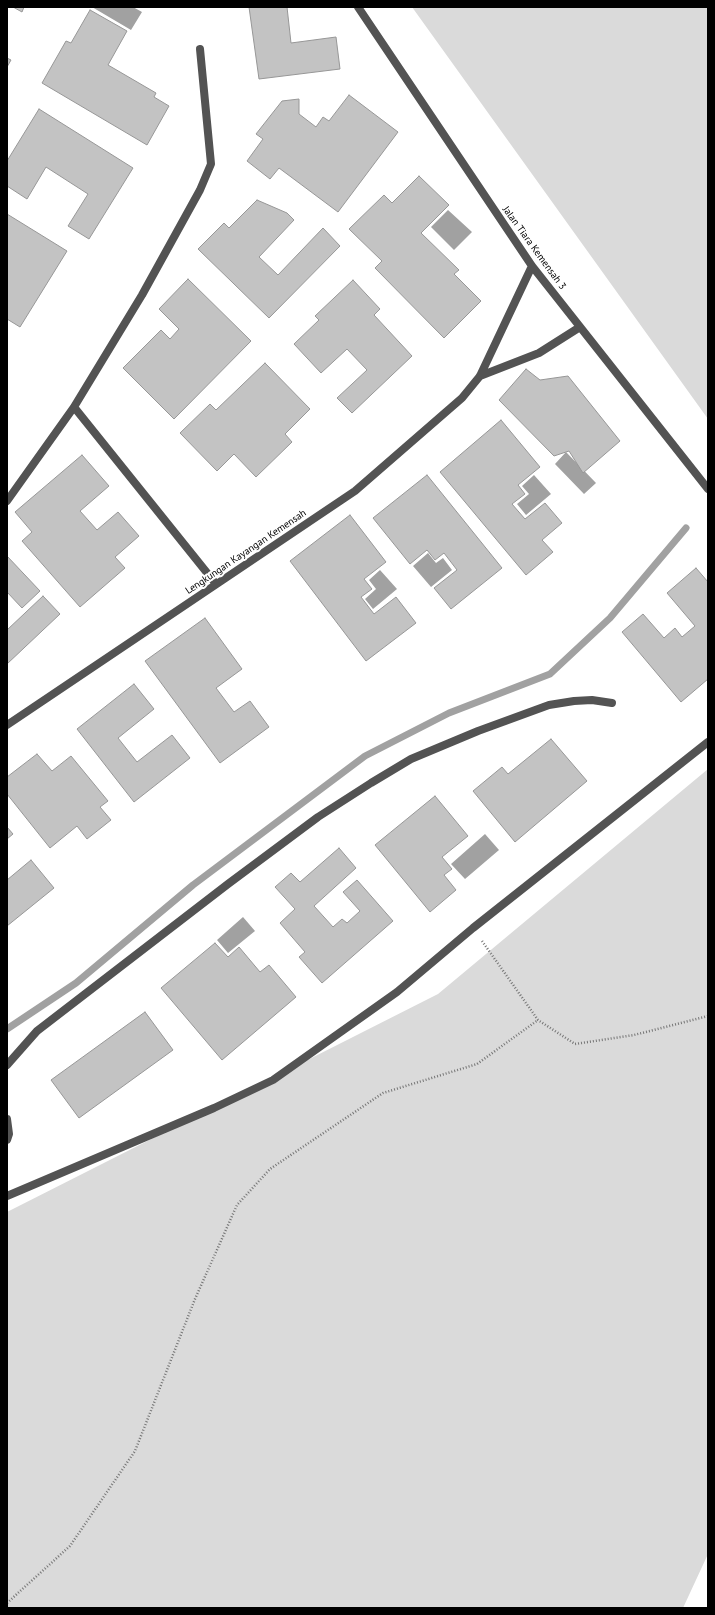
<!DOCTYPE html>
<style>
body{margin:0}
#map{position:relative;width:715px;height:1615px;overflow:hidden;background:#fff;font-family:"PT Sans",sans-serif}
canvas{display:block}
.frame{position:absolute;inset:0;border:8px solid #000;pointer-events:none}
</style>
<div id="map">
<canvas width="715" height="1615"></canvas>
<div class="frame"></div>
</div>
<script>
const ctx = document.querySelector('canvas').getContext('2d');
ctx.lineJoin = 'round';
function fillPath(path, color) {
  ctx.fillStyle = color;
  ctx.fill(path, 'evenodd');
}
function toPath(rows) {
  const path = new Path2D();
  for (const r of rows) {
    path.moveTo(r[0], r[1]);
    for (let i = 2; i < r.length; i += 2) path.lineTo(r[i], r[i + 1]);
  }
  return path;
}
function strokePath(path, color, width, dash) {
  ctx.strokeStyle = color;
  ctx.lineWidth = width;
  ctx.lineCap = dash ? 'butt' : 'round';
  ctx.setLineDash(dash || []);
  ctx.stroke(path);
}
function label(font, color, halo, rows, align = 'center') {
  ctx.font = font + ' "PT Sans",sans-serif';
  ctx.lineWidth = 4;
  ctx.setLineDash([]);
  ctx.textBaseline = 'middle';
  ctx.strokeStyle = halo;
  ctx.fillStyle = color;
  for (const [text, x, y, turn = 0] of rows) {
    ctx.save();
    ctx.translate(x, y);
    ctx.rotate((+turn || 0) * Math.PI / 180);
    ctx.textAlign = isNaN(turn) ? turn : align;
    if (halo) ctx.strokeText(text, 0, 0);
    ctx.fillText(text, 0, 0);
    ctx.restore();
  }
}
const green = toPath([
 [412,7,708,7,708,419],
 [708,769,708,1554,683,1608,7,1608,7,1212,438,994]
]);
const water = toPath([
 [92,7,133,7,142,12,131,30],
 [448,210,472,232,454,250,431,227],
 [566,452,596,483,584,494,555,464],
 [534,475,551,494,526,515,517,504,529,494,522,486],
 [428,553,436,563,443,558,452,570,431,587,413,566],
 [380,570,397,589,373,609,365,599,376,589,369,580],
 [485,834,499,850,465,879,451,864],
 [243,917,255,931,228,953,217,940]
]);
const stream = toPath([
 [7,1029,76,983,193,885,365,756,449,713,550,674,610,618,686,528]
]);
const building = toPath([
 [13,7,24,7,22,12,13,7],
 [249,7,287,7,291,43,336,37,340,69,259,79,249,7],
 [90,10,127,31,108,65,156,93,154,97,169,106,147,145,42,83,66,41,71,43,90,10],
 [7,58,11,60,7,67,7,58],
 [349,95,398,132,338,212,279,168,270,179,247,161,263,139,256,134,282,101,299,99,299,114,316,127,323,117,329,121,349,95],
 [39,109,133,168,89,239,68,226,88,194,46,167,27,199,7,186,7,161,39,109],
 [419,176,449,205,421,233,459,270,454,274,481,301,444,338,375,268,382,261,349,229,384,195,392,203,419,176],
 [257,200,287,213,294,220,259,257,278,275,323,228,340,246,269,318,198,249,224,223,229,228,257,200],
 [7,214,67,251,20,327,7,319,7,214],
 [188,279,251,341,174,419,123,368,161,330,170,339,179,329,159,309,188,279],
 [353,280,380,309,374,315,412,356,352,413,337,398,367,370,347,349,321,373,294,344,319,320,315,316,353,280],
 [265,363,310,409,285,434,292,442,256,477,234,454,217,471,180,433,210,404,216,410,265,363],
 [526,369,540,380,568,376,620,441,583,473,569,451,554,456,499,400,526,369],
 [501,420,540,467,518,485,525,494,512,504,525,519,545,503,562,523,542,540,553,552,526,575,440,472,501,420],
 [82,455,109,486,80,511,97,530,118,512,139,536,115,557,125,568,80,607,22,541,32,532,15,512,82,455],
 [427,475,502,568,451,609,434,588,457,570,444,553,435,560,427,550,410,564,373,518,427,475],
 [350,515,386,562,364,579,372,589,361,597,374,614,396,597,416,623,366,661,290,561,350,515],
 [7,556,40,591,22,608,7,592,7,556],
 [696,568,708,582,708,679,681,702,622,632,643,614,664,638,675,628,682,637,695,626,667,593,696,568],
 [43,596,60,614,7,664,7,630,43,596],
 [205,618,242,669,216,688,234,712,250,701,269,727,220,763,145,661,205,618],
 [134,684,154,709,118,738,137,762,172,735,190,758,134,802,77,729,134,684],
 [551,739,587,781,515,842,473,791,502,767,508,774,551,739],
 [37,754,52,771,71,756,108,801,100,807,111,820,87,839,77,826,50,848,7,794,7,777,37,754],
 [435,796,468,836,442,857,452,869,444,875,456,890,430,912,375,845,435,796],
 [7,827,13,834,7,839,7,827],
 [339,848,356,868,314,906,333,927,342,919,347,923,360,911,343,892,357,880,393,921,322,983,299,957,305,952,280,923,295,909,275,887,291,873,300,882,339,848],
 [31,860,54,888,7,926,7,880,31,860],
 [215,943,228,957,239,947,260,972,269,965,296,997,222,1060,161,988,215,943],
 [145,1012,173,1050,79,1118,51,1080,145,1012]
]);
const path = toPath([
 [482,941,538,1020,575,1044,634,1035,708,1016],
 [7,1603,70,1546,135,1451,195,1299,237,1205,270,1169,383,1093,477,1064,538,1020]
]);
const minor = toPath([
 [358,7,532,266,708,489],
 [480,376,539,353,580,327],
 [74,407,216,584],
 [7,501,74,407,142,295,200,190,211,164,200,49],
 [7,725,355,491,462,398,480,376,532,266],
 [7,1065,37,1031,228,884,318,817,371,783,411,759,478,731,549,705,574,701,592,700,612,703],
 [7,1119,9,1134,7,1140],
 [7,1196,214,1108,273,1080,397,992,473,928,708,742]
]);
const streetNames = [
 ["Jalan Tiara Kemensah 3",534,248,54],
 ["Lengkungan Kayangan Kemensah",246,552,-34]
];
fillPath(green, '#dadada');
fillPath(water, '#a1a1a1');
strokePath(stream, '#a1a1a1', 7);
fillPath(building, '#c3c3c3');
strokePath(building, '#979797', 1);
strokePath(path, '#757575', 2.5, [1, 2]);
strokePath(minor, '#535353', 8);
label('10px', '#000', '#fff', streetNames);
</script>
